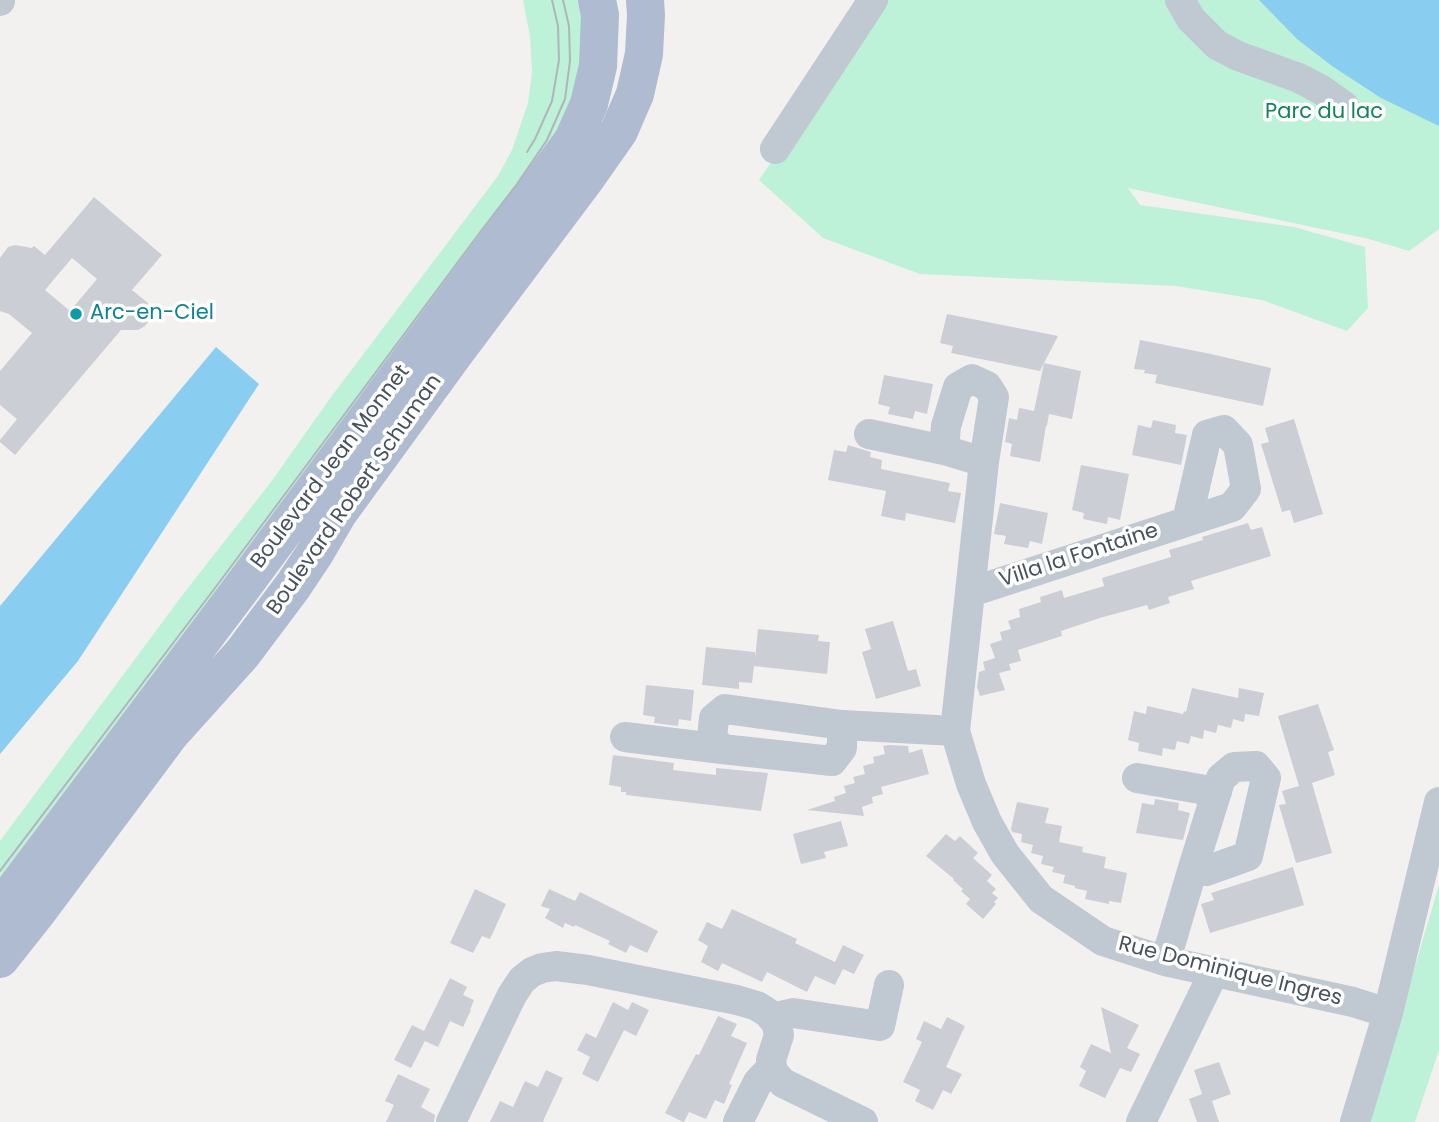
<!DOCTYPE html>
<style>
body{margin:0}
canvas{display:block;background:#f3f0f0}
</style>
<canvas width="1439" height="1122"></canvas>
<script>
const ctx = document.querySelector('canvas').getContext('2d');
ctx.lineJoin = 'round';
function fillPath(path, color) {
  ctx.fillStyle = color;
  ctx.fill(path, 'evenodd');
}
function toPath(rows) {
  const path = new Path2D();
  for (const r of rows) {
    path.moveTo(r[0], r[1]);
    for (let i = 2; i < r.length; i += 2) path.lineTo(r[i], r[i + 1]);
  }
  return path;
}
function strokePath(path, color, width, dash) {
  ctx.strokeStyle = color;
  ctx.lineWidth = width;
  ctx.lineCap = dash ? 'butt' : 'round';
  ctx.setLineDash(dash || []);
  ctx.stroke(path);
}
function label(font, color, halo, rows, align = 'center') {
  ctx.font = font + ' Poppins,sans-serif';
  ctx.lineWidth = 7;
  ctx.setLineDash([]);
  ctx.textBaseline = 'middle';
  ctx.strokeStyle = halo;
  ctx.fillStyle = color;
  for (const [text, x, y, turn = 0] of rows) {
    ctx.save();
    ctx.translate(x, y);
    ctx.rotate((+turn || 0) * Math.PI / 180);
    ctx.textAlign = isNaN(turn) ? turn : align;
    if (halo) ctx.strokeText(text, 0, 0);
    ctx.fillText(text, 0, 0);
    ctx.restore();
  }
}
const green = toPath([
 [523,0,586,0,581,97,0,893,0,841,184,593,271,482,331,397,498,176,512,150,528,103,532,73,530,36],
 [876,0,1439,0,1439,229,1409,251,1369,239,1128,188,1140,205,1294,227,1365,247,1368,308,1347,331,1262,300,1176,286,920,274,823,238,759,180,829,76],
 [1439,885,1439,1050,1415,1122,1369,1122]
]);
const water = toPath([
 [1259,0,1439,0,1439,126,1381,98,1332,66,1297,39],
 [216,347,259,384,78,661,0,754,0,606]
]);
const building = toPath([
 [94,197,162,255,132,290,148,303,151,311,150,319,145,326,138,330,121,330,15,455,0,442,0,440,17,419,0,405,0,371,32,333,9,314,0,311,0,258,8,247,15,245,32,248,34,246,45,255],
 [72,258,97,279,70,311,45,290],
 [947,314,1058,336,1044,363,1081,371,1072,419,1049,414,1047,426,1046,426,1040,462,1010,456,1012,444,1005,442,1009,418,1017,420,1019,408,1034,411,1044,363,1040,371,951,353,953,346,940,343],
 [1140,340,1211,354,1271,368,1263,406,1155,383,1157,375,1144,373,1145,370,1134,369],
 [884,375,933,384,927,414,915,411,913,419,888,414,890,407,878,404],
 [1294,419,1323,514,1294,523,1290,510,1282,512,1261,444,1269,442,1265,428],
 [1153,420,1176,425,1175,433,1187,435,1181,465,1132,455,1138,425,1151,428],
 [848,445,871,452,870,457,882,460,881,469,950,483,948,491,961,493,955,523,906,513,905,521,881,516,886,491,828,480,834,450,846,452],
 [1081,465,1129,474,1120,520,1108,517,1107,524,1083,519,1084,513,1072,510],
 [1000,503,1048,513,1042,544,1030,541,1028,548,1004,544,1006,536,994,534],
 [1248,523,1251,530,1262,527,1271,556,1191,581,1194,589,1168,597,1170,603,1149,610,1147,605,1100,618,1061,631,1062,636,1018,650,1021,661,1009,664,1011,670,999,673,1005,690,980,696,977,687,979,672,985,670,983,662,995,658,990,644,1002,640,1000,632,1011,629,1008,621,1020,617,1019,609,1041,602,1040,597,1062,590,1064,598,1104,586,1102,578,1171,557,1169,550,1203,540,1202,537],
 [893,621,908,671,916,669,921,686,876,699,862,652,871,649,865,629],
 [758,629,819,635,818,641,830,642,827,674,754,666,752,683,739,682,739,689,702,685,706,647,755,652,755,659],
 [646,685,694,690,691,721,679,719,678,726,654,723,655,717,643,715],
 [1192,688,1238,698,1239,688,1264,693,1259,716,1245,714,1244,722,1233,719,1231,728,1218,725,1216,733,1204,730,1203,739,1191,736,1189,744,1177,741,1175,750,1163,748,1162,756,1138,751,1139,743,1128,740,1134,711,1146,714,1147,706,1183,714,1184,711,1186,712],
 [1318,704,1334,750,1328,752,1335,775,1312,783,1332,853,1296,863,1279,805,1286,804,1282,791,1299,786,1278,716],
 [888,745,908,746,909,753,922,749,929,774,881,787,883,794,872,797,873,803,862,807,864,816,807,810,835,801,834,797,846,793,844,786,855,783,853,777,865,774,863,766,874,763,873,757,885,754,883,746],
 [613,755,674,763,673,770,716,775,716,768,768,773,761,811,626,795,626,792,621,792,621,787,609,785],
 [1155,799,1179,803,1178,810,1190,813,1183,840,1136,833,1142,803,1154,805],
 [1017,802,1049,808,1045,823,1062,826,1059,842,1083,847,1082,852,1106,857,1104,868,1127,873,1121,903,1109,901,1109,904,1085,899,1087,891,1075,888,1075,886,1063,883,1065,875,1052,872,1054,867,1041,864,1043,856,1031,853,1033,845,1021,842,1022,834,1012,832,1011,829],
 [841,821,848,846,824,852,826,858,801,864,793,834],
 [946,834,955,841,960,836,978,853,973,858,992,875,987,881,996,889,992,893,998,898,994,902,996,904,983,919,966,904,970,899,961,891,963,889,953,880,954,879,926,856],
 [1293,867,1304,905,1210,933,1201,904,1214,900,1211,893],
 [475,889,506,904,490,939,482,936,473,953,450,943],
 [549,889,575,901,580,892,658,931,647,953,630,945,626,953,608,944,610,941,575,925,574,927,565,923,563,928,545,918,550,909,541,906],
 [732,909,797,939,795,943,835,962,843,945,864,955,854,974,843,969,835,985,815,976,807,992,767,972,762,982,722,963,718,971,701,962,708,946,698,940,707,922,722,929],
 [450,978,467,987,463,995,474,1000,470,1010,471,1010,463,1027,450,1021,438,1047,425,1041,411,1068,394,1060,412,1025,424,1031],
 [613,1002,628,1010,632,1002,649,1010,636,1036,624,1030,598,1082,582,1074,590,1057,577,1050,586,1033,596,1038],
 [1101,1007,1139,1025,1127,1048,1140,1054,1131,1072,1120,1068,1105,1098,1079,1086,1086,1071,1080,1067,1091,1044,1111,1053],
 [718,1016,737,1024,731,1036,747,1043,729,1084,732,1085,724,1104,715,1100,706,1119,689,1112,684,1122,683,1122,665,1113,696,1054,699,1055],
 [947,1017,965,1026,946,1067,962,1074,951,1094,943,1090,933,1110,915,1101,920,1090,903,1082,922,1042,916,1039,924,1021,941,1029],
 [1219,1062,1231,1094,1212,1101,1219,1122,1197,1122,1189,1099,1202,1094,1194,1070],
 [546,1070,563,1078,543,1121,544,1122,490,1122,500,1101,513,1107,525,1081,538,1087],
 [398,1074,430,1089,421,1107,435,1115,434,1122,386,1122,394,1105,385,1101]
]);
const minor = toPath([
 [1180,0,1191,19,1217,45,1238,56,1299,78,1320,89,1344,106],
 [0,1,0,0],
 [775,149,873,0],
 [869,434,944,450],
 [984,462,944,450,946,426,958,387,972,379,987,386,994,397,984,462,955,731,971,784,987,822,1005,854,1041,899,1103,941,1165,961,1353,1002,1388,1013],
 [971,592,1232,507,1246,489,1238,445,1224,430,1207,435,1187,521],
 [842,725,842,748,832,761,722,749,712,738,714,718,725,709,842,725,955,731],
 [625,737,722,749],
 [1137,778,1217,792],
 [1165,961,1172,939,1192,871,1221,778,1234,767,1256,766,1266,778,1248,856,1206,871,1192,871],
 [772,1018,793,1013,880,1026,889,985],
 [451,1122,512,995,522,980,532,972,542,968,556,966,588,970,737,1000,757,1006,768,1013,776,1022,779,1035,771,1060,773,1072,783,1083,863,1122],
 [738,1122,758,1082,772,1067],
 [1141,1122,1214,972],
 [1355,1122,1388,1013,1439,802]
]);
const major = toPath([
 [0,909,243,586,573,140,589,104,598,66,600,15,597,0],
 [0,959,38,911,171,733,242,654,293,586,315,553,339,512,454,354,586,178,619,131,635,94,644,54,646,15,645,0]
]);
const tram = toPath([
 [527,152,535,139,552,101,559,60,558,26,552,0],
 [0,871,218,584,481,231,517,184,547,140,565,99,570,61,569,26,563,0]
]);
const markers = [
 [76,314,7,"#0f9aa8"]
];
const parkNames = [
 ["Parc du lac",1324,113]
];
const cultureNames = [
 ["Arc-en-Ciel",90,314]
];
const streetNames = [
 ["Boulevard Jean Monnet",331,467,-53],
 ["Boulevard Robert Schuman",355,495,-55],
 ["Villa la Fontaine",1079,556,-18],
 ["Rue Dominique Ingres",1230,972,14]
];
fillPath(green, '#bdf1d8');
fillPath(water, '#89cef0');
fillPath(building, '#ccced6');
strokePath(minor, '#c0c8d2', 30);
strokePath(major, '#afbbd0', 38);
strokePath(tram, '#b2b4bb', 2);
for (const [x, y, r, color] of markers) {
  const dot = new Path2D();
  dot.arc(x, y, r, 0, 2 * Math.PI);
  ctx.fillStyle = color;
  ctx.fill(dot);
  strokePath(dot, '#fff', 2.5);
}
label('21px', '#138459', '#fff', parkNames);
label('21px', '#0d838f', '#fff', cultureNames, 'left');
label('21px', '#47515e', '#fff', streetNames);
</script>
